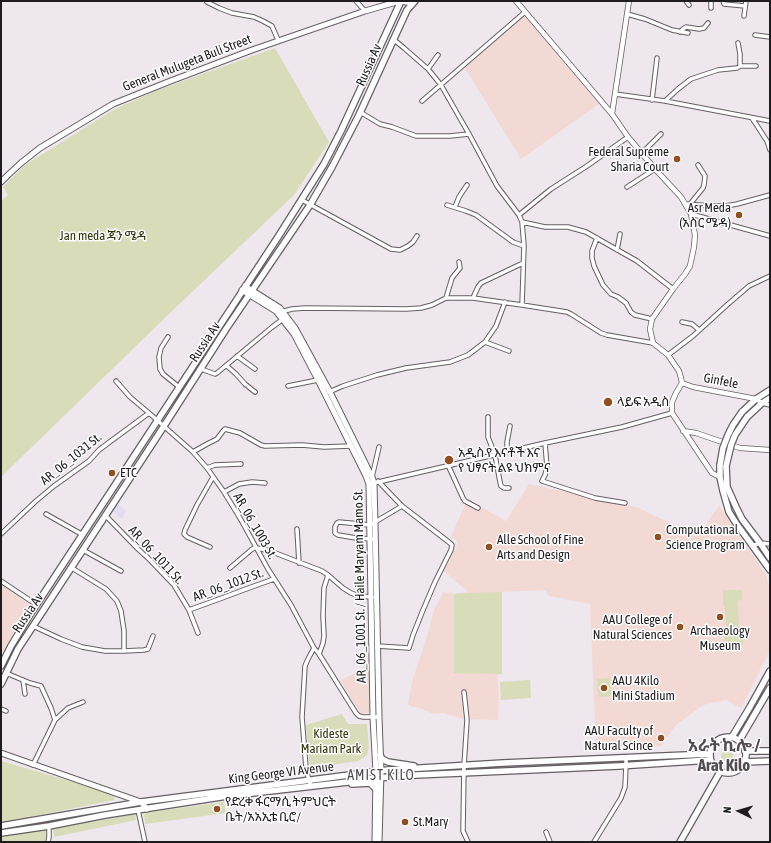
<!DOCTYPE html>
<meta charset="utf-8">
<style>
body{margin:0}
#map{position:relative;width:771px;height:843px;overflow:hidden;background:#eee7ed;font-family:"Asap Condensed",sans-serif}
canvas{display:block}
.frame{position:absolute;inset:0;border:2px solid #1e1c1e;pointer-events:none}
.north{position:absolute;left:719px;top:791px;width:40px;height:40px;-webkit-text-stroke:3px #fff;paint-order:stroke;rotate:275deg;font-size:11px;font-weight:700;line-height:16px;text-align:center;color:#1e1c1e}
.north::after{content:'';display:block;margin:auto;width:14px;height:18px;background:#1e1c1e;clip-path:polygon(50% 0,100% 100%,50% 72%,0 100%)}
</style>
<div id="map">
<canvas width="771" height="843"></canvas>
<div class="frame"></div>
<div class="north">N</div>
</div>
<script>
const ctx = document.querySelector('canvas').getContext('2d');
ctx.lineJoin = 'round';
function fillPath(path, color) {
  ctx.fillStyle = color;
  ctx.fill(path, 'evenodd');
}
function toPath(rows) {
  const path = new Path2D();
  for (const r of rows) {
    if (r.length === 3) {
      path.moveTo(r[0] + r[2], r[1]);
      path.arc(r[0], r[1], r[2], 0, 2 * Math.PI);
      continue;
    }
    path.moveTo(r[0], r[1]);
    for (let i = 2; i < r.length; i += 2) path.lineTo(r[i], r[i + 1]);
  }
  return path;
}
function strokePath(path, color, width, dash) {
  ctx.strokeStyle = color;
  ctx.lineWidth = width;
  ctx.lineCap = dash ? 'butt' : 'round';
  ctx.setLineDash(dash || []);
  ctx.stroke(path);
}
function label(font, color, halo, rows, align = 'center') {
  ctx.font = font + ' "Asap Condensed","Noto Sans Ethiopic",sans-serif';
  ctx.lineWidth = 3;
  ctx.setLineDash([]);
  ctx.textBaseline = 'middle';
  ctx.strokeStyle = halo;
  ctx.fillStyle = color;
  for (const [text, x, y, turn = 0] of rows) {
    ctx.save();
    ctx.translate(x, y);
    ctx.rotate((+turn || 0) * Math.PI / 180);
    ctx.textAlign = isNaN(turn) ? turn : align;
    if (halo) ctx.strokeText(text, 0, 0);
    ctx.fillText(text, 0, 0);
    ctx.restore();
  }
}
const education = toPath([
 [522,13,599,104,521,159,463,65],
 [529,484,636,507,698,536,719,505,766,575,770,590,770,650,741,708,726,700,703,705,676,725,665,740,662,746,596,748,590,604,549,596,545,590,502,592,502,673,497,676,499,692,498,720,463,719,443,713,434,714,417,707,411,707,408,704,412,682,429,630,434,610,443,592,454,594,468,592,444,571,458,542,451,536,466,503,479,511,481,507,506,521],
 [1,584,30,605,1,655],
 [373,665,373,712,361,714,340,680]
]);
const medical = toPath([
 [115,502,126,511,122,519,111,510]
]);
const green = toPath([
 [275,48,329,142,294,195,172,311,1,477,1,201,8,195,3,187,25,165,115,109,158,90],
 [723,590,742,590,742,600,738,601,739,634,743,635,743,644,724,644,724,629,726,629,725,606,723,605],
 [502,592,502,674,454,673,454,594,469,593],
 [610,678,612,696,599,697,597,679],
 [530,680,531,698,501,700,500,682],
 [342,714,348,724,367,724,369,748,367,755,358,761,310,768,306,725],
 [727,756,6],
 [1,761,114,794,114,800,1,823],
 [224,802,226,813,145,824,144,813],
 [135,814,136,820,54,837,53,828],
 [46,828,47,839,45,842,1,842,1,836]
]);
const minor = toPath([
 [356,1,365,11],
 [686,1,689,5],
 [723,1,724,4,745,6],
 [207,2,219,8,232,13,254,17,263,21,272,26,278,40],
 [711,8,711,1],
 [627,14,645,19,672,30,688,33],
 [744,16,746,1],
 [680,32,683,29,686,27,699,29,704,28,708,23],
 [755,35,770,37],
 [393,39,404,48,428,69,441,85,469,134,497,186,519,215,522,222,524,246,522,305],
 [740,66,756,66],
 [428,69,438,55],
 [615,94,665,101,770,121],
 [652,100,657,58],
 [422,101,525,12],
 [665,101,678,89,691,79,718,70,737,68,740,66,740,54,738,43],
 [360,112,380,124,392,127,416,136,450,136,469,134],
 [752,118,767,141,770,150],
 [642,153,661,134],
 [627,187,655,169],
 [302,200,391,249,400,250,408,246,413,242,417,236],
 [686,204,711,206,726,206,737,204,770,195],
 [690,204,703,188,704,185,705,176,698,165],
 [447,205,466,211,476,215,513,242,524,246],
 [455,207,459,197,467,185],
 [691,214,770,236],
 [519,215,551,189,587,166,628,137],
 [522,222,545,227,568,227,586,232,637,261,673,289],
 [597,238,592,251,592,258,594,266,603,285,611,294,618,297,626,303,631,312,635,315,652,319],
 [617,250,620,234],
 [446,298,452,278,460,268,459,262],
 [473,298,478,287,481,283,523,263],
 [281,312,292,309,305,308,406,309,421,308,432,305,446,298,473,298,522,305,567,312,571,314,601,333,607,335,653,343],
 [682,322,692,324,699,330],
 [168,337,161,348,159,357,160,369,163,374,179,387],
 [485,342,509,351],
 [668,355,693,336,727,305,749,286,770,276],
 [237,356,255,369],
 [227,366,236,374,245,384,255,392],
 [201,369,215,374,217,373,271,328,283,319],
 [116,381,130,397,149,413],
 [288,386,318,380],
 [329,392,343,386,377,375,406,368,450,362,468,355,485,342,496,326,505,302],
 [762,403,770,405],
 [488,417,488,437,495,455,500,482,501,486,504,488,509,488],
 [545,443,547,467,545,475,542,481,595,498,625,503],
 [193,452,207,444,217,439,223,431,225,429,240,433,261,445,265,446,302,445,324,447,351,446],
 [507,452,507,442,510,426],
 [448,465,463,498,465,501,478,508],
 [207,468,215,465,241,464],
 [372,477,379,447],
 [374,483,545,443,622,427,672,413],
 [224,492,239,484,252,482,265,483],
 [46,514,83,535],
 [105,515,138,549,150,560,174,585,189,610,198,633],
 [297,529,299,563],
 [1,534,36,501,54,486,89,461,99,450,111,441,149,413,193,452,207,468,224,492,240,518,268,569,291,605,314,648,319,654,356,713,359,716,363,717,379,717],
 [372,539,356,538,338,535,335,533,335,527,337,523,339,522,370,525,402,506],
 [752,546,760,543,770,544],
 [210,547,187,537,184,534,185,530,197,505,213,477],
 [83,550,121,571],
 [72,568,106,589,117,601,121,611,124,631,124,651],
 [230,568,251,550,254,548,257,548,270,551,322,571,328,575,343,588,351,593,359,596,372,597],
 [1,581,37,605],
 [189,610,222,598,246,589,274,579],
 [33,626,61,639,82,647,105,651,124,651,144,650,148,649,153,636],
 [377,646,409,648,413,635,423,610,435,582,451,550,452,545,450,543,402,506,378,481],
 [319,654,323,643,324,636,323,616,324,588,328,575],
 [6,673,30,683,41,686,51,708,55,720,33,765],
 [23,680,25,694],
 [464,692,467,720,464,766,463,831,468,842],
 [1,709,6,711],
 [55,720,68,708,83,702],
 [311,786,309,781,306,768,302,717,305,666,308,659,314,648],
 [138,810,145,842],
 [546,832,550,842],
 [48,842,49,837,49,826],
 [594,842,621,798,625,787,626,765,626,757]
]);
const tertiary = toPath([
 [516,1,612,114,628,137,655,169,681,197,691,214,695,235,694,247,690,266,685,274,673,289,652,319,650,329,653,343,668,355,679,371,681,378,682,383,676,393,672,402,672,413,712,473,720,477],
 [612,114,629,1],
 [682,383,693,387,756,399,762,403],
 [683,431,696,433,740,448,770,450]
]);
const secondary = toPath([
 [1,182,8,175,21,163,40,148,113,104,168,82,252,50,365,11,400,1,412,3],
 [245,286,280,308,295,328,330,392,372,477,374,483,375,523,379,717,381,771,379,842],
 [242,290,276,311,294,334,318,380,366,476,369,484,373,717,376,772,375,842],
 [1,753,141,802,147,809]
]);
const primary = toPath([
 [742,412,756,399,770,390],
 [747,417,762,403,770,398],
 [720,465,720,477,723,491,729,512,736,523,770,570],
 [726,466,727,487,736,507,742,519,760,543,770,558],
 [1,666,11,646,31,613,278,237,324,164,341,131,401,1],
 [1,684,18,649,164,426,226,329,310,205,332,167,359,115,407,10,415,1],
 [728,755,18],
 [732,737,750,707,770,671],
 [739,741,770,688],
 [745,751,770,751],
 [380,755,382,759,388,762,414,766],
 [745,762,770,761],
 [352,784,370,783,375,788],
 [1,826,141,802,388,770,503,763,709,754],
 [1,833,49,826,105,815,227,796,348,782,376,778,416,775,619,766,710,760],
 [680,842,720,772]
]);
const primaryBridge = toPath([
 [720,465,723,448,728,435,733,425,742,412],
 [726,466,731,445,735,435,747,417]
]);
const markers = [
 [677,159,4,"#914e1e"],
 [739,215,4,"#914e1e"],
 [608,402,5,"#914e1e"],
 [449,460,5,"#914e1e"],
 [112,473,4,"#914e1e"],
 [658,537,4,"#914e1e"],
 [489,547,4,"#914e1e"],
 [720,617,4,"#914e1e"],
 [680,627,4,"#914e1e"],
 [604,688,4,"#914e1e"],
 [661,738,4,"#914e1e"],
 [217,809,4,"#914e1e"],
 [405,822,4,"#914e1e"]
];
const streetNames = [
 ["General Mulugeta Buli Street",187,63,-21],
 ["Russia Av",369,65,-66],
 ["Russia Av",205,342,-57],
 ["Ginfele",721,381,11],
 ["AR_06_1031 St.",71,459,-39],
 ["AR_06_1003 St.",255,526,60],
 ["AR_06_1011 St.",156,555,47],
 ["AR_06_1012 St.",228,585,-20],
 ["AR_06_1001 St. / Haile Maryam Mamo St.",360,586,-91],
 ["Russia Av",28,613,-56],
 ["King George VI Avenue",281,773,-7]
];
const poiNames = [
 ["Federal Supreme",669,152,"right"],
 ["Sharia Court",669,167,"right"],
 ["Asr Meda",731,208,"right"],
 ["(አስር ሜዳ)",731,223,"right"],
 ["ላይፍ አዲስ",617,402],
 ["አዲስ የ እናቶች እና",458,453],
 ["የ ህፃናት ልዩ ህክምና",458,468],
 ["ETC",120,473],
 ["Computational",666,530],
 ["Science Program",666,545],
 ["Alle School of Fine",497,540],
 ["Arts and Design",497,555],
 ["AAU College of",672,620,"right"],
 ["Natural Sciences",672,635,"right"],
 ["Archaeology",720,631,"center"],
 ["Museum",720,646,"center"],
 ["AAU 4Kilo",612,681],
 ["Mini Stadium",612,696],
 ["AAU Faculty of",653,731,"right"],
 ["Natural Scince",653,746,"right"],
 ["የድረቀ ፋርማሲ ትምህርት",225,802],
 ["ቤት/አአኢቴ ቢሮ/",225,817],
 ["St.Mary",413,822]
];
const parkNames = [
 ["Jan meda ጃን ሜዳ",103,236],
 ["Kideste",331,734],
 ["Mariam Park",331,749]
];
const neighbourhoodNames = [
 ["AMIST KILO",381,776]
];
const districtNames = [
 ["አራት ኪሎ /",724,746],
 ["Arat Kilo",724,766]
];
fillPath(education, '#f3d9d4');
fillPath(medical, '#e0ddf3');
fillPath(green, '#d8dcb8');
strokePath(minor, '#655f64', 5.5);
strokePath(tertiary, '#655f64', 6);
strokePath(secondary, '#655f64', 7);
strokePath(primary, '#655f64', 8);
strokePath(minor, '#fff', 3.5);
strokePath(tertiary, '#fff', 4.5);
strokePath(secondary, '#fff', 5);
strokePath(primary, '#fff', 5.5);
strokePath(primaryBridge, '#655f64', 8, []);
strokePath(primaryBridge, '#fff', 5.5);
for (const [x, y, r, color] of markers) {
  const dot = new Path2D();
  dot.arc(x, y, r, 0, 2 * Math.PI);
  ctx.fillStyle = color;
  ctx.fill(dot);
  strokePath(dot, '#fff', 1.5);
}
label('13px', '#1e1c1e', '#fff', streetNames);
label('13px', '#1e1c1e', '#fff', poiNames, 'left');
label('13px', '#323508', '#fff', parkNames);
ctx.letterSpacing = '1px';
label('14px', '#524c51', '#fff', neighbourhoodNames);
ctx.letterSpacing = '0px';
label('bold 17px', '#524c51', '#fff', districtNames);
</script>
